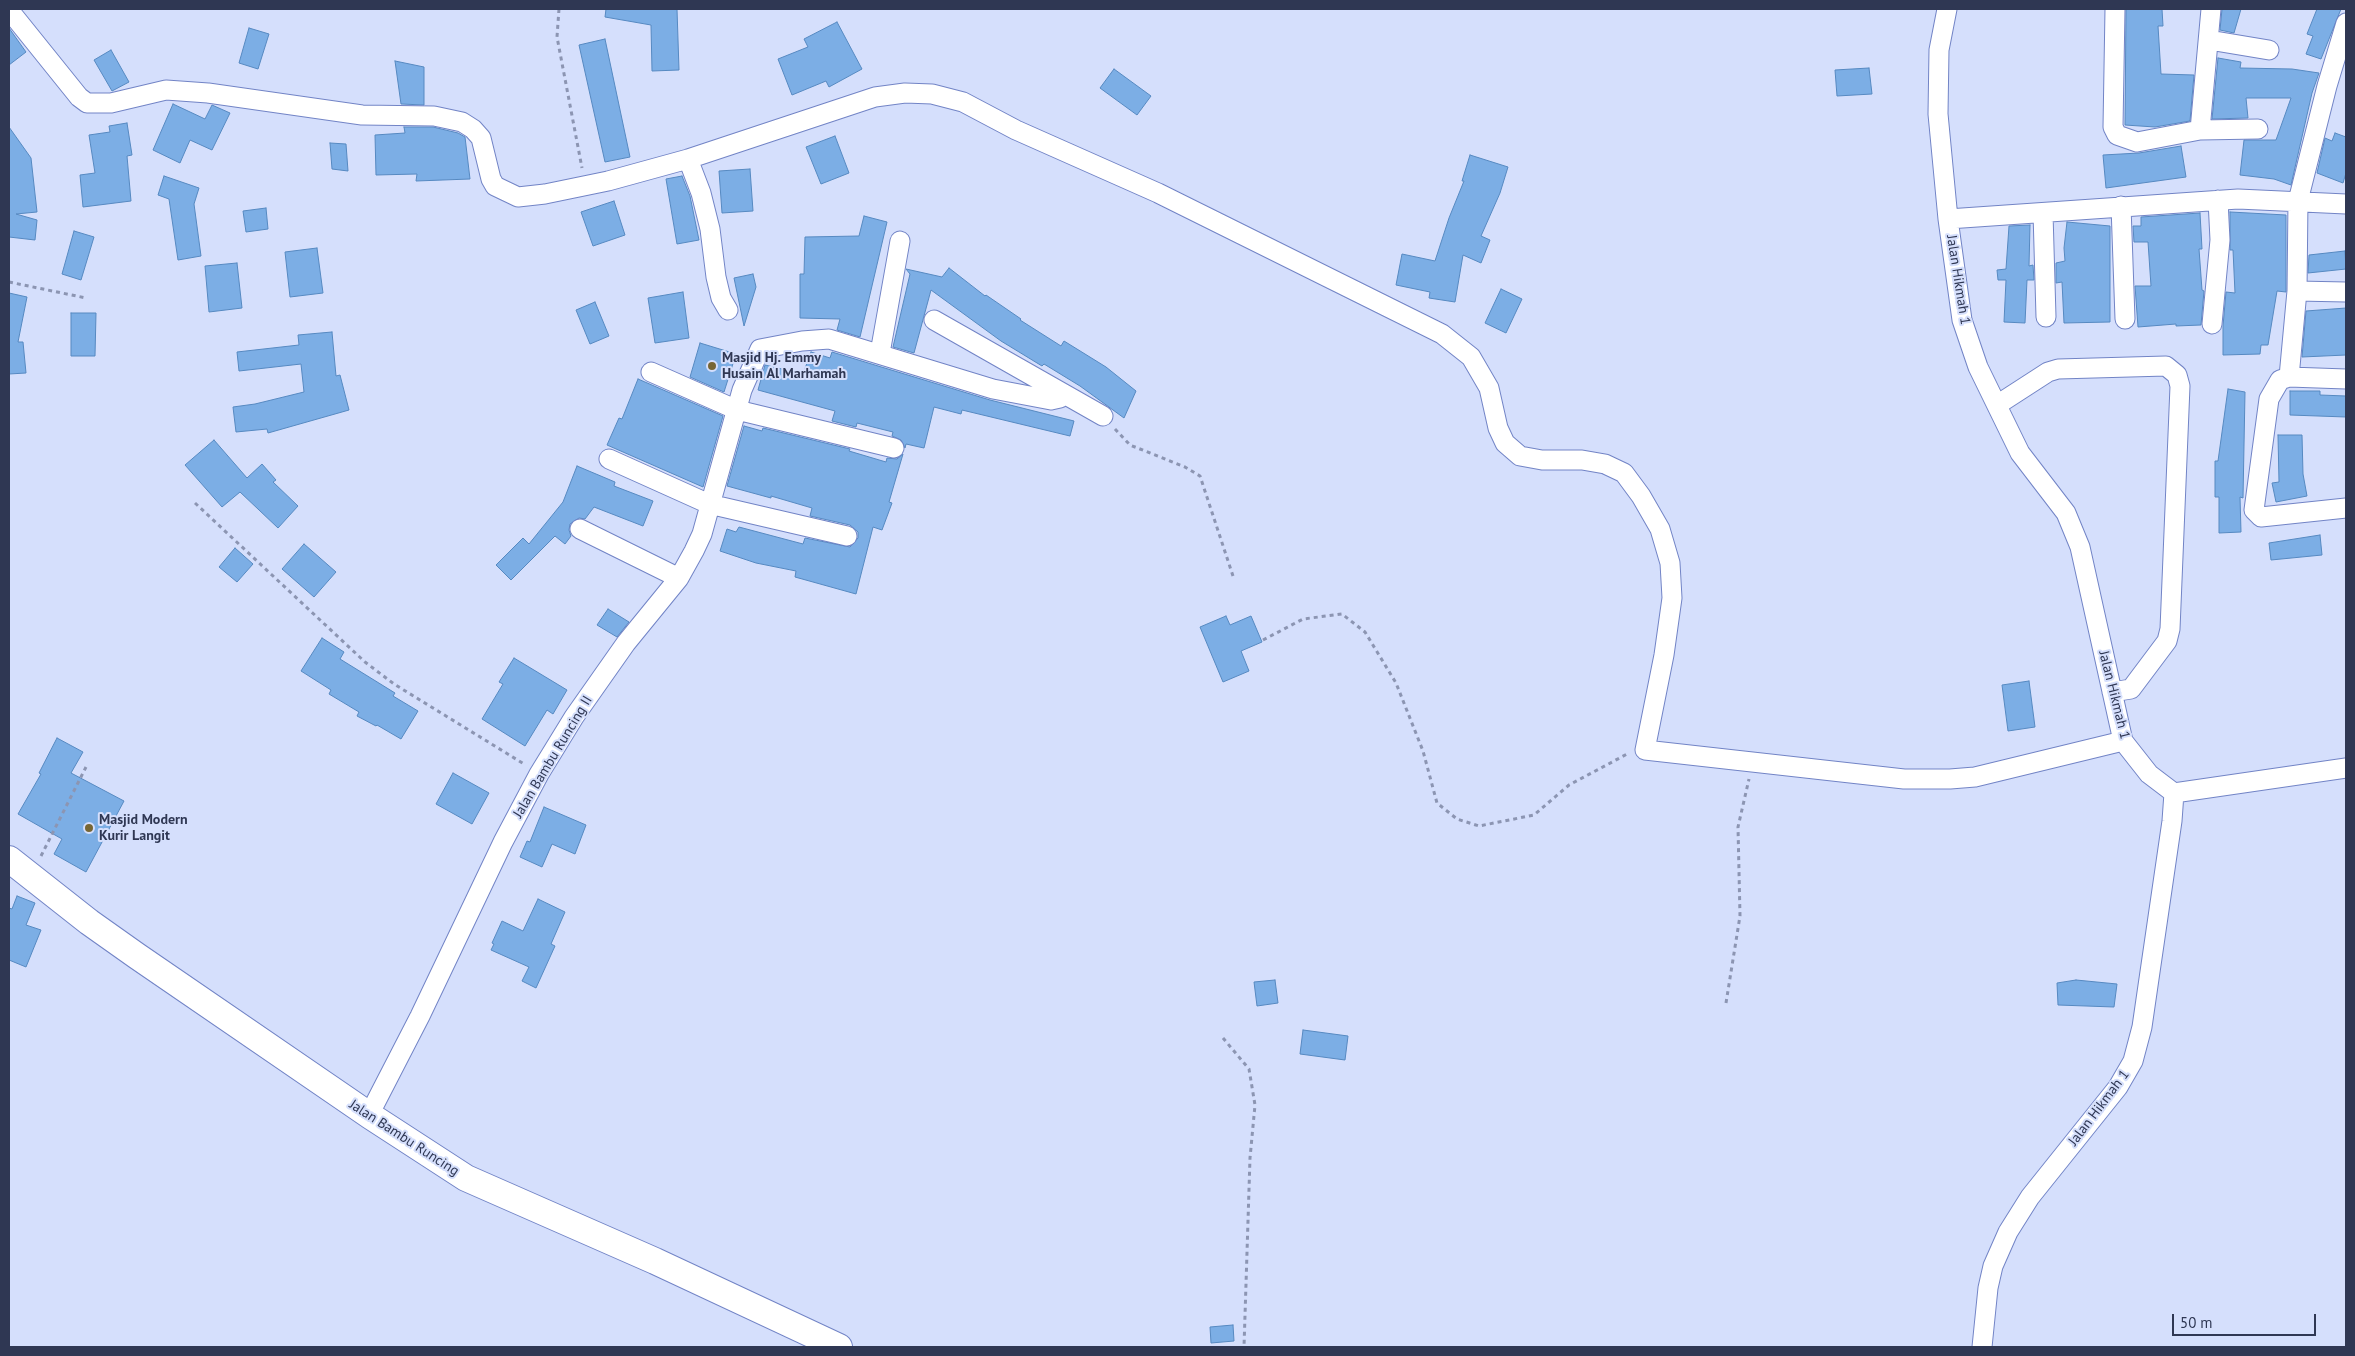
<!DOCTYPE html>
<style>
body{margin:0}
#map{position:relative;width:2355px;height:1356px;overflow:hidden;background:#d5dffc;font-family:"PT Sans",sans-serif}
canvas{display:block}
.frame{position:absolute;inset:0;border:10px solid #2f3753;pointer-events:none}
.scale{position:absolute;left:2172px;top:1314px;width:144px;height:22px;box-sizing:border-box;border:2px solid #2f3753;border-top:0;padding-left:6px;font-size:15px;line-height:18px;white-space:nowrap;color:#2f3753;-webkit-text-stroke:4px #d5dffc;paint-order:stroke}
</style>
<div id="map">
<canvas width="2355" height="1356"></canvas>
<div class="frame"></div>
<div class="scale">50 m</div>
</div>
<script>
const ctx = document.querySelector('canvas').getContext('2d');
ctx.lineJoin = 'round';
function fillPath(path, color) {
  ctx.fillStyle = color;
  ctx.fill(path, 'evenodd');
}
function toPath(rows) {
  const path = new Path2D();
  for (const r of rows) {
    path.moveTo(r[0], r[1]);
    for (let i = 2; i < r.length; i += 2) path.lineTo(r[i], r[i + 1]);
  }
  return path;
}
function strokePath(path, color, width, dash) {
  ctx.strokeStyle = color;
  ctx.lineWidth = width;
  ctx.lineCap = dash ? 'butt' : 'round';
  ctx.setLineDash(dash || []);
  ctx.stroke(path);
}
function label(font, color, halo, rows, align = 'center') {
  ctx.font = font + ' "PT Sans",sans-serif';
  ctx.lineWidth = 4;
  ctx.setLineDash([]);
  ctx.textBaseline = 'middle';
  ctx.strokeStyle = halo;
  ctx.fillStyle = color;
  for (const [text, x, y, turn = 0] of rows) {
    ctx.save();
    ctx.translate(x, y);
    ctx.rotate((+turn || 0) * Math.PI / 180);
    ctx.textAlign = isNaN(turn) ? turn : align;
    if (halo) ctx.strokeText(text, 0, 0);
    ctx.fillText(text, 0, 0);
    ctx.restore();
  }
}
const building = toPath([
 [606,9,677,9,679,70,652,71,651,25,605,17,606,9],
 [2126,9,2162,9,2163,26,2158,26,2161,74,2194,75,2190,121,2155,127,2125,125,2126,9],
 [2222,9,2241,9,2234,33,2220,30,2222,9],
 [2317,9,2341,9,2321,59,2306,54,2313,36,2307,34,2317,9],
 [837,22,862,69,829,87,826,81,792,95,778,59,808,47,804,39,837,22],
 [9,28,26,52,9,65,9,28],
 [249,28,269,34,258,69,239,63,249,28],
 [605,39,630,157,605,162,579,45,605,39],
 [111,50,129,82,112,91,94,60,111,50],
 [2218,58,2241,62,2240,68,2292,69,2319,73,2312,93,2291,185,2274,179,2240,175,2244,140,2276,140,2291,98,2246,98,2248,118,2212,119,2218,58],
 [395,61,424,67,424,105,401,104,395,61],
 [1869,68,1872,94,1837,96,1835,70,1869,68],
 [1114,69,1151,96,1137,115,1100,88,1114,69],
 [173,104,205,119,212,105,230,113,212,150,190,140,180,163,153,150,173,104],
 [127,123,132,155,127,156,131,201,83,207,80,175,95,173,89,135,110,132,109,126,127,123],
 [9,127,31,158,37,212,16,214,37,220,35,240,9,237,9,127],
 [404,127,433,127,458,133,465,137,470,179,416,181,417,174,376,175,375,135,405,133,404,127],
 [2335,133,2346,137,2346,173,2343,183,2317,173,2325,138,2332,141,2335,133],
 [835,136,849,173,821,184,806,147,835,136],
 [330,143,346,144,348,171,332,169,330,143],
 [2181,146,2186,177,2106,188,2103,155,2139,153,2181,146],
 [1470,155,1508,167,1500,193,1481,236,1490,240,1481,263,1463,255,1455,302,1429,298,1430,292,1396,285,1402,254,1435,261,1449,218,1464,181,1462,181,1470,155],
 [750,169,753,211,722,213,719,171,750,169],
 [164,176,199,188,194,204,201,256,178,260,169,199,158,195,164,176],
 [682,176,690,196,699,240,677,244,666,179,682,176],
 [614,201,625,235,593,246,581,212,614,201],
 [266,208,268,229,246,232,243,211,266,208],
 [2230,212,2286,215,2286,292,2277,291,2268,345,2261,345,2260,354,2223,355,2223,326,2226,292,2235,293,2233,250,2230,250,2230,212],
 [2200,213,2202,249,2199,249,2202,290,2204,291,2201,325,2176,326,2176,324,2138,327,2135,286,2151,286,2148,242,2134,242,2133,226,2141,226,2141,217,2200,213],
 [864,216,887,222,860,337,837,330,840,319,800,318,800,274,804,274,805,237,859,236,864,216],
 [2067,222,2110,226,2110,322,2064,323,2062,282,2056,283,2056,263,2065,261,2064,248,2067,222],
 [2030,225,2029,266,2033,265,2034,280,2027,280,2025,323,2004,322,2006,280,1998,280,1997,270,2006,269,2009,226,2030,225],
 [74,231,94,237,81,280,62,274,74,231],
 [317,248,323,293,290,297,285,252,317,248],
 [2345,251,2346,269,2308,273,2309,255,2345,251],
 [237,263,242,308,209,312,205,266,237,263],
 [949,268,985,296,986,295,1021,319,1020,320,1061,346,1064,341,1106,367,1136,391,1124,418,1080,386,1044,364,1042,366,1001,341,931,290,914,353,893,347,910,274,906,269,942,277,949,268],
 [753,274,756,287,744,326,734,278,753,274],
 [1501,289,1522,299,1506,333,1485,323,1501,289],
 [683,292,689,338,655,343,648,298,683,292],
 [9,293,27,297,18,342,23,342,26,373,9,374,9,293],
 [595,302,609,336,590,344,576,310,595,302],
 [2346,308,2346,355,2302,357,2306,311,2346,308],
 [71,313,96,313,95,356,71,356,71,313],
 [332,332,336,376,340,375,349,410,268,433,267,429,236,432,233,407,255,404,304,392,301,364,239,371,237,352,299,345,298,335,332,332],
 [700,343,736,354,724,392,690,377,700,343],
 [811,352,830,358,832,352,990,400,1074,421,1070,436,962,410,961,414,934,407,924,448,906,444,905,448,901,440,892,436,893,432,857,423,856,427,832,421,835,411,758,390,765,365,803,374,811,352],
 [638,379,723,416,703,487,607,445,619,418,622,419,638,379],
 [2228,389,2245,392,2243,498,2240,497,2241,532,2219,533,2219,497,2215,497,2215,461,2218,461,2228,389],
 [2290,391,2320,391,2320,395,2346,396,2346,417,2290,415,2290,391],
 [744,426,762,431,763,428,850,449,849,451,886,462,887,458,897,459,903,454,889,502,892,503,882,530,873,527,856,594,795,577,796,571,756,563,720,551,727,529,736,532,739,527,803,544,805,538,850,547,858,538,858,532,850,525,810,516,812,508,771,496,771,498,727,486,744,426],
 [2278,435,2302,435,2303,474,2307,496,2276,502,2272,483,2279,482,2278,435],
 [214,440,247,478,262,464,276,480,273,482,298,506,278,528,240,492,222,507,185,465,214,440],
 [577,466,615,482,614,486,653,501,643,526,594,507,585,519,579,518,570,524,569,530,571,536,565,544,555,536,511,580,496,565,523,538,529,544,563,502,577,466],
 [2320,535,2322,555,2271,560,2269,543,2320,535],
 [304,544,336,572,314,597,282,569,304,544],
 [235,548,253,564,237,582,219,567,235,548],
 [608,609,629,622,617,637,597,625,608,609],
 [1226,616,1230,625,1251,616,1262,642,1241,651,1249,671,1223,682,1200,627,1226,616],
 [322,638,344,652,340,659,395,693,393,696,418,711,401,739,377,725,376,726,357,716,359,712,329,694,331,690,301,671,322,638],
 [514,658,567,690,553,714,547,710,525,746,482,719,503,684,499,682,514,658],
 [2029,681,2035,727,2008,731,2002,685,2029,681],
 [57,738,83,752,71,773,124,801,86,872,54,854,62,839,18,814,41,774,39,773,57,738],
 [453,773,489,793,472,824,436,804,453,773],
 [544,807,586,825,575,854,552,844,542,867,520,857,527,841,530,842,544,807],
 [17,896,35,903,26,925,41,930,26,967,9,960,9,908,12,909,17,896],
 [538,899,565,912,551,944,555,946,536,988,522,981,529,967,491,950,494,944,492,943,502,921,523,931,538,899],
 [1275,980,1278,1003,1257,1006,1254,982,1275,980],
 [2076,980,2117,984,2114,1007,2058,1005,2057,983,2076,980],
 [1303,1030,1348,1036,1345,1060,1300,1054,1303,1030],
 [1233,1325,1234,1341,1211,1343,1210,1327,1233,1325]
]);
const path = toPath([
 [559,9,557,37,582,168],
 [9,282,86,298],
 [1115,429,1130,445,1185,467,1200,476,1233,576],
 [195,503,365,662,394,684,524,764],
 [1263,640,1303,619,1342,614,1365,632,1396,683,1423,751,1437,803,1457,819,1479,826,1534,815,1569,785,1629,753],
 [41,856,86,767],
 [1726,1003,1740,916,1738,827,1749,779],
 [1223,1038,1249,1069,1255,1105,1250,1158,1244,1347]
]);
const street = toPath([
 [1947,9,1939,50,1938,114,1948,219,1962,320,1978,367,2020,453,2066,513,2080,547,2123,741,2149,774,2174,793,2172,821,2151,965,2142,1027,2133,1061,2118,1087,2030,1197,2008,1232,1993,1266,1988,1288,1982,1347],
 [2115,9,2113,127,2117,135,2137,142,2200,130,2258,129],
 [9,10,79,97,87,103,111,103,166,90,208,93,362,115,434,116,462,122,473,129,481,138,491,179,495,186,518,197,545,194,608,181,688,159,875,97,905,93,932,94,963,102,1016,130,1158,193,1442,334,1471,357,1489,388,1498,428,1505,443,1520,456,1542,460,1582,460,1605,464,1624,473,1641,496,1660,529,1670,563,1672,598,1664,655,1645,750,1904,779,1950,779,1975,777,2123,741],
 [2346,23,2327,86,2298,201,2297,291,2289,377,2280,380,2269,399,2254,510,2261,517,2346,508],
 [2209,40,2269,50],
 [2200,130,2211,9],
 [688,159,701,193,710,229,716,277,721,298,728,310],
 [2121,206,2125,319],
 [2043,213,2046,317],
 [1948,219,2238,199,2346,204],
 [2297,291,2346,292],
 [934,320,1103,416],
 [2212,324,2220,240,2218,200],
 [880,353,900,241],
 [651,372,737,410,894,448],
 [2289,377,2346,379],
 [1997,405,2048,372,2058,369,2166,366,2177,375,2180,386,2170,629,2167,641,2131,689,2112,692],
 [609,459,709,504,847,536],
 [580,529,679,578],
 [2174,793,2346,768],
 [369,1115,420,1016,503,842,539,774,574,717,626,643,679,578,694,551,702,534,742,390,760,349,802,341,829,339,993,389,1051,400,1060,398,1064,394]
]);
const secondary = toPath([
 [9,859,89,922,137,956,369,1115,466,1178,655,1261,839,1347]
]);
const markers = [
 [712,366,5,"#776634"],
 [89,828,5,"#776634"]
];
const streetNames = [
 ["Jalan Hikmah 1",1958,280,81],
 ["Jalan Hikmah 1",2114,695,76],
 ["Jalan Bambu Runcing II",553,757,-59],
 ["Jalan Hikmah 1",2099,1108,-53],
 ["Jalan Bambu Runcing",404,1138,33]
];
const poiNames = [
 ["Masjid Hj. Emmy",722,358],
 ["Husain Al Marhamah",722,374],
 ["Masjid Modern",99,820],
 ["Kurir Langit",99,836]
];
fillPath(building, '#7caee5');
strokePath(building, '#5689c1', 1);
strokePath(street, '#7284c6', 21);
strokePath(secondary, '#7284c6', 28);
strokePath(path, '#8c95b2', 3, [4, 4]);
strokePath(street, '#fff', 19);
strokePath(secondary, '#fff', 26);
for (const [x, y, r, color] of markers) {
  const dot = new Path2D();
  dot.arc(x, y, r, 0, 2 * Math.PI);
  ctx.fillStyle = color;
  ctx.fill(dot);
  strokePath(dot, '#d5dffc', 2);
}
label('14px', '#2f3753', '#d5dffc', streetNames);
label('bold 14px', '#2f3753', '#d5dffc', poiNames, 'left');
</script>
